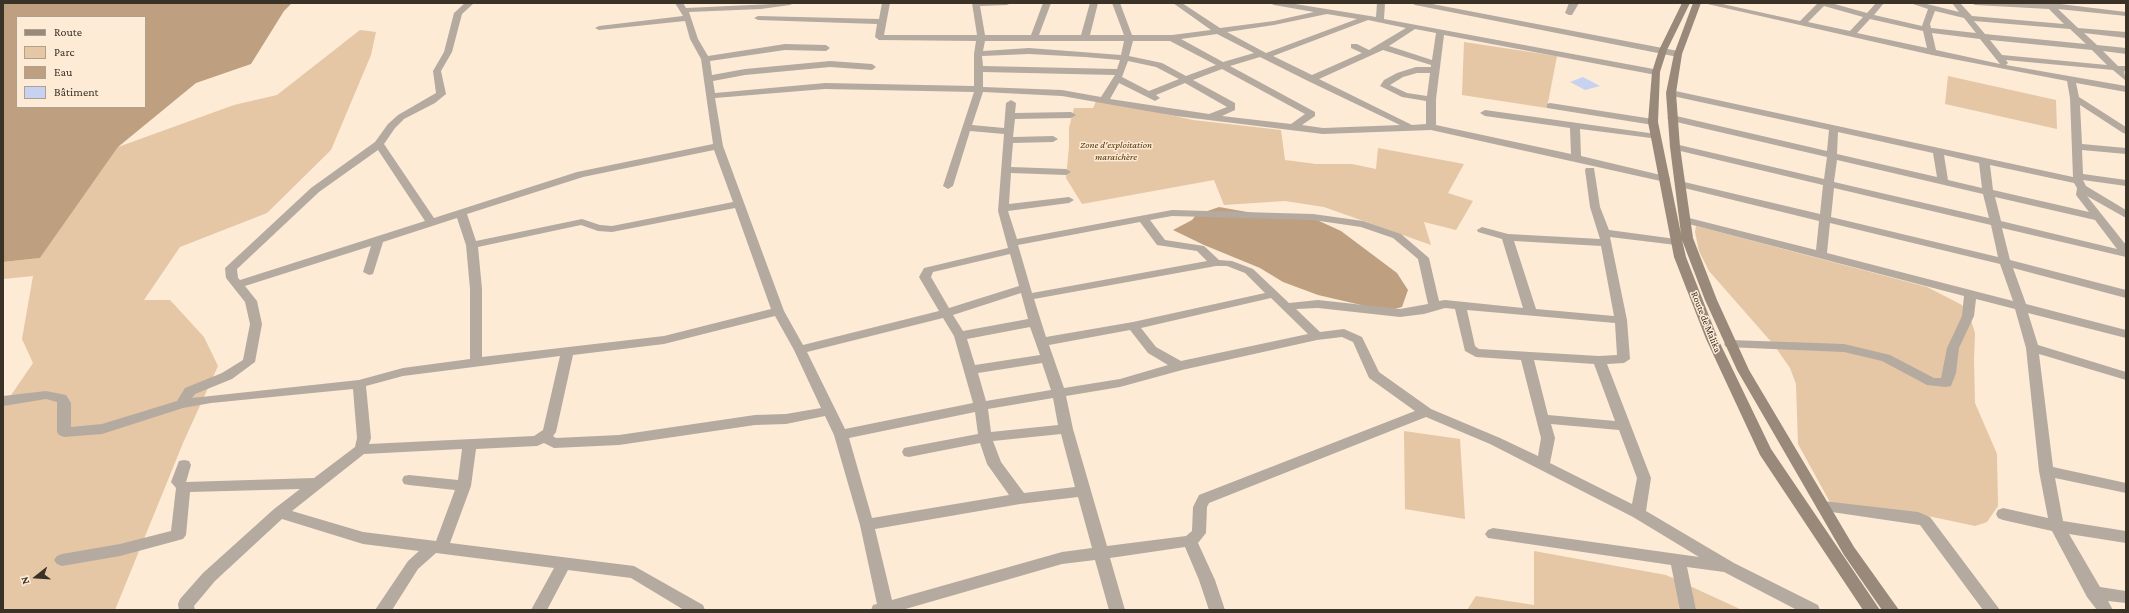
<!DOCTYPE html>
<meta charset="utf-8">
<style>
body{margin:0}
#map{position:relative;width:2129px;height:613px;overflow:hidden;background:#fdebd6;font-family:"Crimson Pro",serif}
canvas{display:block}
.frame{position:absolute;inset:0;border:4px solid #3a3127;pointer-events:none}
.legend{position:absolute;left:16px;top:16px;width:130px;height:92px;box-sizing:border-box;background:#fdebd6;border:1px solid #afa190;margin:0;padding:5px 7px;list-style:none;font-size:12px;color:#3a3127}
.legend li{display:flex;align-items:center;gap:8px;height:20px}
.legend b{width:20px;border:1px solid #afa190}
.north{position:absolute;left:16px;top:557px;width:40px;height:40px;-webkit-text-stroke:3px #fdebd6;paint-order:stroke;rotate:253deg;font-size:11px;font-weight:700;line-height:16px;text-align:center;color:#3a3127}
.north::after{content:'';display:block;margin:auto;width:14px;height:18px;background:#3a3127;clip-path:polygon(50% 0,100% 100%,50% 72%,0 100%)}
</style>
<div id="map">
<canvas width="2129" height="613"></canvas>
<div class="frame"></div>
<ul class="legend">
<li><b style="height:5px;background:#98897a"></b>Route</li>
<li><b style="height:11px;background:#e5c6a5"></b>Parc</li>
<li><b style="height:11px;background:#bea080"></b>Eau</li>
<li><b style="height:11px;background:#c6d2ef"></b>Bâtiment</li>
</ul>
<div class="north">N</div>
</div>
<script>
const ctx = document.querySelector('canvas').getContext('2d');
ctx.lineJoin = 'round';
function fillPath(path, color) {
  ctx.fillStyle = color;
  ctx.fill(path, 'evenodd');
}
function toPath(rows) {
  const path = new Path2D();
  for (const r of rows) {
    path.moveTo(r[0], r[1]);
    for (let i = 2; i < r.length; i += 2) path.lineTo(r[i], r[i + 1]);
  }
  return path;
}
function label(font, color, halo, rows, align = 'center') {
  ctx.font = font + ' "Crimson Pro",serif';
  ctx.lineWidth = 3;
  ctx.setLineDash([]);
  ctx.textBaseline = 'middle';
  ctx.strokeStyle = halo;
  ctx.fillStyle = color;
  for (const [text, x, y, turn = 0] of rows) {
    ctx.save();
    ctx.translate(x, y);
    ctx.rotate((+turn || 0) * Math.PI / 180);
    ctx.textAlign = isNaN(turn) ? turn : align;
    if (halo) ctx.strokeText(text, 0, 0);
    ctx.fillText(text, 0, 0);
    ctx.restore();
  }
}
const green = toPath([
 [360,30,376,32,371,55,331,150,267,213,180,247,144,300,170,300,204,337,218,366,183,443,115,610,3,610,3,407,33,363,22,339,33,276,3,279,3,262,40,258,118,147,234,105,277,95],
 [1464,42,1557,56,1547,108,1462,95],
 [1948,76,2056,100,2057,129,1945,104],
 [1097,99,1193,120,1281,130,1285,160,1316,164,1352,164,1376,169,1378,148,1464,164,1448,193,1473,201,1456,230,1424,222,1431,245,1324,207,1285,201,1224,205,1214,180,1082,204,1066,178,1069,147,1069,128,1074,108,1093,108],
 [1696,226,1927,287,1962,305,1969,314,1975,333,1974,360,1975,403,1997,454,1998,506,1987,522,1975,526,1928,516,1831,504,1798,444,1796,384,1790,368,1774,345,1709,271,1699,251,1695,232],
 [1404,431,1460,439,1465,519,1405,509],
 [1534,551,1666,575,1742,610,1467,610,1476,596,1534,605]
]);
const water = toPath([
 [3,3,292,3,284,11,251,64,196,83,118,147,40,258,3,262],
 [17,17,145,17,145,107,17,107],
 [1219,207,1253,213,1317,220,1341,231,1397,273,1408,290,1402,307,1387,311,1318,295,1283,282,1260,268,1204,245,1173,230,1192,220,1196,215]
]);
const building = toPath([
 [1583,77,1600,86,1585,90,1570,82]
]);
const street = toPath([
 [465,3,474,3,462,14,452,52,441,71,446,94,435,103,404,119,395,128,384,144,434,218,577,172,713,144,701,59,690,39,685,21,599,30,595,28,599,26,683,16,675,3,683,3,686,8,794,3,790,5,761,9,689,12,698,39,708,56,785,44,826,45,830,48,826,51,785,50,710,61,712,75,745,69,830,61,872,64,876,67,872,70,830,67,745,75,713,81,715,93,825,83,974,86,974,54,976,41,879,40,875,37,877,24,758,20,754,18,758,16,879,19,882,3,890,3,884,35,977,35,972,3,1011,3,1007,5,980,6,985,35,1031,35,1043,3,1051,3,1039,35,1081,35,1090,3,1098,3,1090,35,1124,35,1112,3,1120,3,1132,35,1172,35,1211,30,1173,3,1182,3,1220,28,1274,21,1314,12,1274,5,1270,3,1289,3,1376,17,1377,3,1385,3,1384,19,1659,70,1660,72,1656,75,1444,35,1436,99,1436,125,1571,154,1570,128,1485,116,1480,113,1485,110,1656,134,1661,137,1659,139,1580,129,1581,156,1669,177,1670,179,1665,182,1431,130,1323,134,1176,116,1062,96,983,92,972,125,1004,128,1006,103,1011,100,1016,103,1015,113,1071,112,1076,115,1071,118,1015,119,1013,137,1053,136,1058,139,1053,142,1013,143,1011,167,1066,169,1071,172,1066,175,1011,173,1009,204,1069,197,1074,200,1069,203,1008,211,1017,239,1172,210,1313,214,1363,221,1401,234,1429,258,1439,301,1445,300,1523,308,1502,239,1478,232,1477,230,1482,227,1508,234,1600,239,1590,207,1585,170,1586,168,1594,168,1600,207,1609,230,1676,239,1682,242,1676,245,1610,237,1627,320,1630,359,1624,363,1607,364,1651,478,1646,511,1734,563,1818,605,1820,610,1797,610,1724,572,1687,567,1696,610,1680,610,1671,565,1488,538,1485,534,1488,530,1493,528,1699,557,1633,517,1490,444,1426,417,1209,503,1207,507,1206,533,1198,543,1215,580,1225,610,1209,610,1199,580,1185,547,1110,558,1125,610,1109,610,1095,560,1062,564,902,610,871,610,873,605,877,604,860,525,834,435,825,416,786,424,755,425,619,445,554,448,544,443,537,446,476,449,471,486,450,543,634,566,703,605,705,610,684,610,631,578,568,570,547,610,531,610,554,568,436,553,418,569,392,610,375,610,408,561,419,551,363,544,282,519,215,581,194,606,195,610,179,610,178,604,180,599,203,573,274,509,300,489,190,492,186,535,183,539,120,556,62,566,57,564,54,560,57,556,62,554,120,544,171,531,176,488,171,482,179,461,184,460,189,461,191,465,186,482,314,478,355,447,357,438,353,389,211,403,183,408,102,434,64,437,59,435,57,432,57,402,46,399,3,406,3,396,46,391,66,395,71,403,71,427,102,424,177,401,185,388,222,373,243,360,250,324,245,302,226,278,225,268,311,188,375,142,388,124,398,115,436,93,433,71,444,52,454,13,465,3],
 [1327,14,1357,19,1266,53,1227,32,1274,25,1327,14],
 [1368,20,1406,28,1369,50,1357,44,1351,44,1351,48,1362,53,1312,75,1273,56,1368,20],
 [1415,29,1436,33,1432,60,1389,46,1415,29],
 [1217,34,1254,53,1223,62,1181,39,1217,34],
 [985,41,1124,41,1121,55,1029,48,983,51,985,41],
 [1133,41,1170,41,1216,65,1186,76,1162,63,1129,56,1133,41],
 [1383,50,1431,65,1431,67,1416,67,1397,73,1384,80,1380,86,1402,97,1426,101,1426,124,1412,125,1319,79,1383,50],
 [1029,54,1085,57,1120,60,1117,69,983,66,982,56,1029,54],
 [1260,57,1308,81,1400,125,1323,128,1302,125,1315,116,1315,112,1230,66,1260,57],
 [1128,61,1156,67,1179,79,1149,91,1122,77,1128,61],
 [1222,69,1305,114,1291,124,1222,116,1235,110,1235,103,1193,80,1222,69],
 [983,72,1115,75,1101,97,1062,90,983,87,983,72],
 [1417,73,1430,73,1427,96,1407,93,1390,85,1403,77,1417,73],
 [1119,83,1155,101,1160,98,1156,95,1185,83,1227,107,1209,114,1110,99,1119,83],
 [825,89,974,92,943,186,948,189,953,186,970,131,1004,134,998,211,1008,248,924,268,919,277,939,311,803,345,784,311,723,146,715,98,825,89],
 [378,150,425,221,240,280,238,278,237,269,319,192,378,150],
 [714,150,733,202,612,226,600,225,582,219,476,241,467,214,583,177,714,150],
 [735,208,771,309,664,336,482,357,482,289,478,247,581,225,598,231,612,232,735,208],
 [1172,216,1313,220,1361,227,1393,238,1418,259,1428,304,1400,309,1318,300,1289,303,1253,269,1232,261,1219,260,1204,246,1165,240,1150,220,1172,216],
 [457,218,466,245,470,289,470,359,403,368,359,380,192,398,195,394,232,379,255,362,262,324,257,301,245,286,371,246,363,272,369,275,373,274,383,242,457,218],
 [1140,222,1157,245,1197,251,1207,261,1032,293,1018,245,1140,222],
 [1514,241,1601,246,1614,316,1536,309,1514,241],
 [1010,254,1019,286,949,308,931,277,933,272,1010,254],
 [1216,266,1227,266,1245,273,1265,293,1133,322,1046,337,1034,299,1216,266],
 [1021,293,1028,319,963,331,953,315,1021,293],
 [1271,298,1308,334,1181,361,1156,347,1141,328,1271,298],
 [1318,308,1400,317,1424,314,1445,308,1455,309,1465,351,1476,357,1521,360,1541,438,1538,456,1500,438,1431,409,1379,372,1362,337,1344,329,1320,332,1296,309,1318,308],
 [1467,310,1615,323,1617,355,1599,356,1479,349,1475,346,1467,310],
 [775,316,794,350,821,408,786,414,755,415,619,435,556,438,553,436,556,432,573,355,664,344,775,316],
 [943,318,954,336,973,403,845,429,807,352,943,318],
 [1030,327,1040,355,975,365,967,339,1030,327],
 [1130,330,1148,353,1168,365,1120,379,1064,388,1049,345,1130,330],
 [1342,337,1353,342,1369,378,1415,411,1199,495,1193,507,1192,531,1186,536,1107,546,1073,429,1066,396,1120,387,1182,370,1317,340,1342,337],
 [560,356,543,430,534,436,369,444,371,438,366,386,403,376,560,356],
 [1534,360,1594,364,1615,421,1548,415,1534,360],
 [1042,363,1051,390,986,401,978,373,1042,363],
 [1053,398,1058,425,991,432,988,409,1053,398],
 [975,412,978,434,909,447,904,448,902,452,904,456,909,457,980,443,987,464,1009,495,872,518,849,438,975,412],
 [1551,424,1619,430,1637,478,1632,504,1550,463,1555,438,1551,424],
 [1061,434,1075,487,1024,493,1001,462,993,441,1061,434],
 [462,449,458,480,409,475,404,476,402,480,404,484,409,485,455,490,436,541,363,532,292,511,364,454,462,449],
 [1078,497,1092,548,1062,552,892,600,875,529,1020,504,1078,497],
 [1411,3,1427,3,1678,51,1682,54,1678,57,1415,5,1411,3],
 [1569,3,1579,3,1572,15,1569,15,1565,13,1569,3],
 [1703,3,1718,3,1800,21,1818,3,1831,3,1867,13,1876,3,1884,3,1874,15,1922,26,1928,9,1910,3,1923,3,1959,12,1952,3,1960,3,1972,16,2064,24,2049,9,1975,5,1971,3,2052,3,2126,12,2126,16,2058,9,2078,28,2126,32,2126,38,2084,33,2097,45,2126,48,2126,54,2103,51,2118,66,2126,66,2126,72,2124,71,2126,81,2113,70,2006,60,2008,63,2006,65,2126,86,2126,92,2076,83,2079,97,2126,127,2126,134,2123,133,2080,105,2082,144,2126,148,2126,154,2082,150,2083,174,2126,180,2126,186,2083,180,2086,186,2126,210,2126,218,2087,196,2126,245,2126,257,2002,228,2010,260,2126,290,2126,298,2013,268,2026,304,2126,330,2126,338,2028,313,2038,345,2126,372,2126,380,2039,354,2053,467,2126,483,2126,493,2055,478,2063,521,2126,531,2126,543,2069,534,2100,587,2126,591,2126,603,2108,601,2113,610,2097,610,2087,597,2052,531,2003,520,1998,518,1996,514,1998,510,2003,508,2048,518,2039,471,2026,348,2015,309,1976,299,1974,316,1959,348,1956,373,1951,386,1946,387,1927,385,1882,361,1844,352,1726,347,1724,344,1726,341,1730,340,1844,344,1890,355,1934,378,1941,378,1947,348,1962,316,1964,296,1681,222,1680,220,1685,217,1816,250,1819,221,1676,186,1675,184,1680,181,1820,214,1823,185,1672,149,1670,147,1675,144,1824,179,1827,157,1672,121,1667,118,1672,115,1827,151,1829,130,1668,95,1668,91,1671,90,2073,177,2070,98,2067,81,1932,55,1703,3],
 [1824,6,1863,17,1850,31,1808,22,1824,6],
 [1935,11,1964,18,1976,33,1931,28,1930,24,1935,11],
 [1870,19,1923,31,1927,48,1857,33,1870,19],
 [1974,21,2070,29,2086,44,1985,34,1974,21],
 [1932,33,1980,39,2000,64,1936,50,1932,33],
 [1990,40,2092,50,2107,65,2002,55,1990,40],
 [1838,132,1933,153,1937,177,1837,154,1838,132],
 [1944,155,1979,163,1982,188,1948,180,1944,155],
 [1837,160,1983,194,1989,218,1834,182,1837,160],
 [1990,165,2074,183,2077,188,2076,195,2089,212,1993,190,1990,165],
 [1834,188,1991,225,1998,257,1831,217,1834,188],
 [1995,197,2095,220,2117,249,2001,221,1995,197],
 [1830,223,2000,264,2013,301,1827,253,1830,223],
 [1550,103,1653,119,1658,122,1653,125,1547,108,1547,104,1550,103],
 [1823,501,1918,512,1930,517,2000,610,1983,610,1920,525,1818,510,1816,506,1818,502,1823,501]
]);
const secondary = toPath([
 [1682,3,1690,3,1667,50,1660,72,1658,122,1681,234,1670,147,1666,93,1674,54,1693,3,1701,3,1682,54,1676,93,1680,147,1693,238,1717,300,1749,370,1854,547,1899,610,1882,610,1844,555,1737,370,1705,300,1682,240,1686,257,1718,339,1771,449,1880,610,1863,610,1760,455,1706,339,1674,257,1648,122,1652,72,1659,50,1682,3]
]);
const parkNames = [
 ["Zone d'exploitation",1116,145],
 ["maraichère",1116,157]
];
const streetNames = [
 ["Route de Malika",1706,322,68]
];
fillPath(green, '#e5c6a5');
fillPath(water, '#bea080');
fillPath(building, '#c6d2ef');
fillPath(street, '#b4aaa0');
fillPath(secondary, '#98897a');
label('italic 10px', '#4f3107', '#fdebd6', parkNames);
label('10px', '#3a3127', '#fdebd6', streetNames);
</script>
